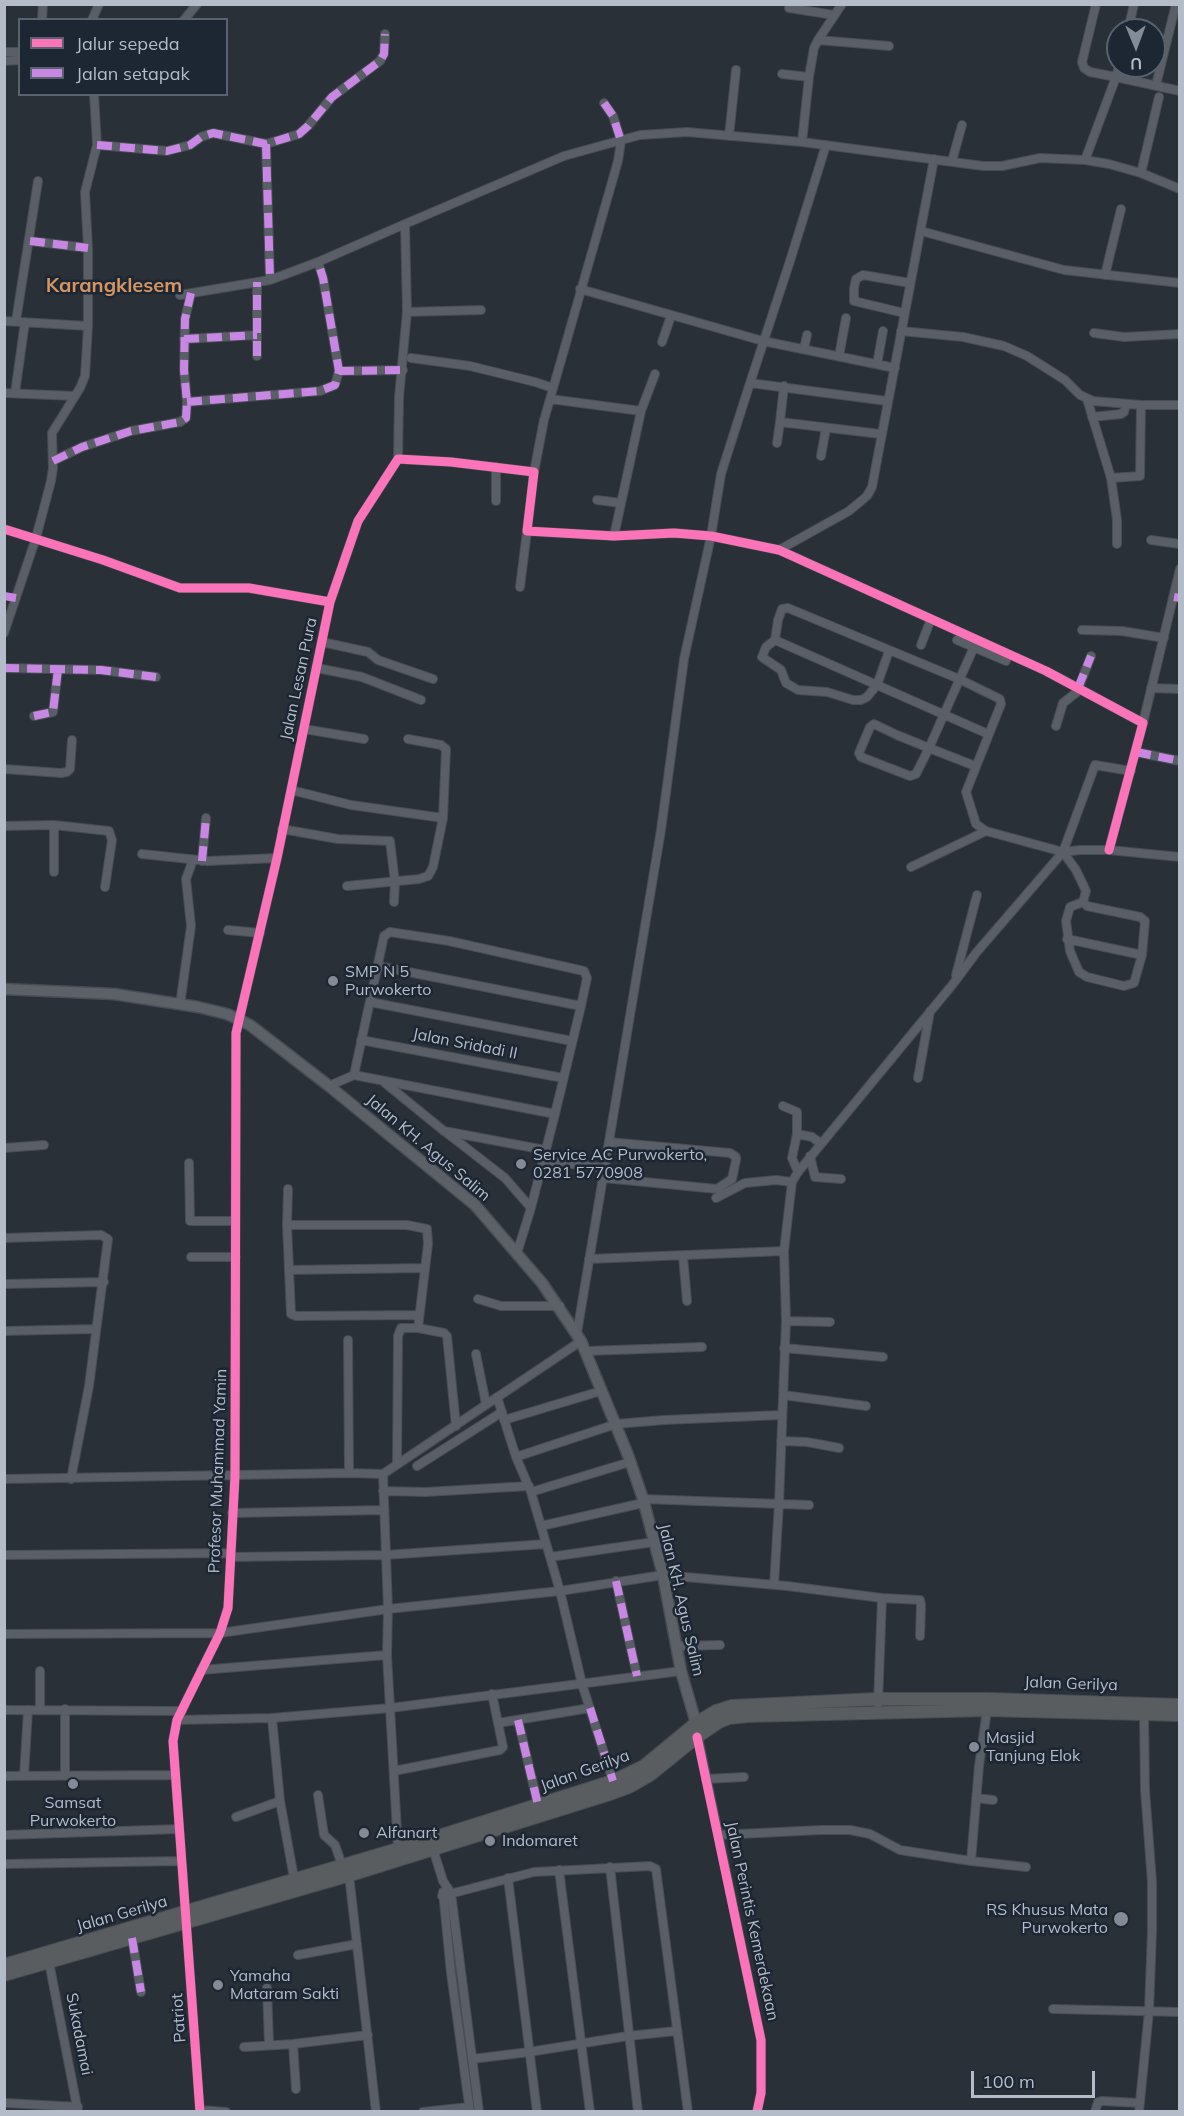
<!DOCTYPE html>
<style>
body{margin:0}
#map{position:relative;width:1184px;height:2116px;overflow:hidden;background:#2a3038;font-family:Mulish,sans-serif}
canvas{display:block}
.frame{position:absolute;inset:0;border:6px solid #b4bcc9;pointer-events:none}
.legend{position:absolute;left:18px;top:18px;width:210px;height:78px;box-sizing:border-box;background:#1d2633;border:2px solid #59626f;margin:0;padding:8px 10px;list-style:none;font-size:18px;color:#b4bcc9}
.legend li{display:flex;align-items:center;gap:12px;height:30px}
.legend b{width:30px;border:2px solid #59626f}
.north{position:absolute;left:1106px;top:18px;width:60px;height:60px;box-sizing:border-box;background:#1d2633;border:2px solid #59626f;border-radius:50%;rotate:179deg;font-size:16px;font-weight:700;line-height:24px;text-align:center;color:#b4bcc9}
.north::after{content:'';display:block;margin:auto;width:21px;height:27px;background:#848b96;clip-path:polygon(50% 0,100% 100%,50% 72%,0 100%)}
.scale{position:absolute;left:971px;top:2071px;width:124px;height:27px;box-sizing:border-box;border:3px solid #b4bcc9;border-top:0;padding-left:8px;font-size:18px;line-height:21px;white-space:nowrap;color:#b4bcc9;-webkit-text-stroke:4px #1d2633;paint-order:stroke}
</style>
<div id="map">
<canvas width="1184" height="2116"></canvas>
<div class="frame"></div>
<ul class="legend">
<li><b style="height:8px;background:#fb73b8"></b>Jalur sepeda</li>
<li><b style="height:8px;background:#c787e3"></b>Jalan setapak</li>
</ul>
<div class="north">U</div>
<div class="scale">100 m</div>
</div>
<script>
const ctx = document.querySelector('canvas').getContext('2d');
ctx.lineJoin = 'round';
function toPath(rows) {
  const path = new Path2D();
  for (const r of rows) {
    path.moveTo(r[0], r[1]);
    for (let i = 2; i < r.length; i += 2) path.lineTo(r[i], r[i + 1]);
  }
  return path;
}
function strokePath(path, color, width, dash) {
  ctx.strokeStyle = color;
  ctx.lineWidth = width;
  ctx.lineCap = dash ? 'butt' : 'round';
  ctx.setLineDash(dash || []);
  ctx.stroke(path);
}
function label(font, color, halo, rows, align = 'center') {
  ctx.font = font + ' Mulish,sans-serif';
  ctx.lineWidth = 5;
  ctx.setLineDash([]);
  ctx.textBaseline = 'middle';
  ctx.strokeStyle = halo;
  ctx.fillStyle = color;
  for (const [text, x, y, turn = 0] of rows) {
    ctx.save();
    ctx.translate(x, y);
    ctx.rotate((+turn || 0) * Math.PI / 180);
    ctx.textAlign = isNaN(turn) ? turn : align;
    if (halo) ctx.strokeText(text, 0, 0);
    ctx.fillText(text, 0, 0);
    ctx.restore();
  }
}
const minor = toPath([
 [789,8,834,15],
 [42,20,43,4],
 [92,20,99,4],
 [184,20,197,4],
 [1128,30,1134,4],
 [818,40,842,4],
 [4,52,20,52],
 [4,61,20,60],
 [1119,66,1116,77,1180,91],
 [782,74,809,77],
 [1156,85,1176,4],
 [729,136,736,70],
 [802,142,809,77,814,48,818,40,889,46],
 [266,144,270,280],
 [97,145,167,151,190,145,201,137,213,133,266,144,299,134,308,126,332,97,380,61,384,54,385,34],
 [826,145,790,261,750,383,887,401],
 [1085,160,1116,77,1090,72,1084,68,1082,62,1096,4],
 [952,161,962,125],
 [1141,173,1159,97],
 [921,231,1064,270,1180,283],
 [30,241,88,248],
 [1105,275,1121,209],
 [580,289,763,341,895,368],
 [180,295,270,280,318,262,405,224],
 [407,312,481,310],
 [904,313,854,301,854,288,856,279,863,275,910,283],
 [4,321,88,326],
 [16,321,38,181],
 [901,331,963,337,1004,346,1027,356,1065,380,1080,395,1093,401,1141,405,1180,405],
 [1094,333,1124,337,1180,334],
 [184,339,257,335],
 [662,342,671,316],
 [804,349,807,335],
 [257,356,257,282],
 [839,356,846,318],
 [411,358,470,366,535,382,553,388],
 [877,364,883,331],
 [339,371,403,370],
 [784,386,780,422,880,434],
 [4,393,75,396],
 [15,393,25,322],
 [550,399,641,411,655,374],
 [1087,399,1111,478,1140,476,1141,405],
 [187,402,320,391,335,385,339,371,323,278,318,262],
 [1092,417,1121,414,1124,412,1126,404],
 [777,443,780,422],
 [821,456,826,428],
 [398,459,399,397,407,312,405,224,564,156,640,135,687,132,802,142,983,166,1002,166,1040,158,1085,160,1109,164,1141,173,1180,189],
 [53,461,82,447,131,431,180,422,186,418,187,402,184,370,185,319,191,293],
 [496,467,496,501],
 [534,472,544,420,618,161,621,141,613,116,604,103],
 [1111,478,1117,520,1117,544],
 [597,500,621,503],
 [4,529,103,560,180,588,249,588,330,602,277,858,236,1033,235,1476,228,1608,220,1633,177,1720,173,1741,200,2112],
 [614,536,641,411],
 [1151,540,1180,544],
 [779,550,849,511,867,496,872,487,934,159],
 [520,587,527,531],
 [330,602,358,521,398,459,451,462,534,472,527,531,614,536,674,533,711,536,779,550,1046,671,1143,723,1109,850],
 [1082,630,1122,631,1164,638],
 [4,633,36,538,51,481,53,468,52,433,80,388,85,376,88,326,88,248,85,192,97,145,94,94],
 [775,640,988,734],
 [957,640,1006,661],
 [322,642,368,652,378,660,433,679],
 [921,645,931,619],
 [974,647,929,748,916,774,910,776,861,757,859,753,870,727,874,724,897,735,929,748,975,766],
 [889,651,877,685,867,697,861,700,853,700,827,692,798,690,786,683,781,670,762,657,766,647,775,640,778,620,782,609,788,608,959,679,1000,699,1001,704,966,792,976,824,986,831,1063,852,1076,870,1086,891,1083,902,1087,906,1140,917,1145,921,1142,955,1134,983,1124,986,1087,977,1079,972,1070,951,1066,921,1070,907,1083,902],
 [4,668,101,670,156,677],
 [317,668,362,677,421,700],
 [1151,688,1180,689],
 [34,716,53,712,58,669],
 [1143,723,1180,569],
 [1056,726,1063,703,1077,692,1091,656],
 [304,729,364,739],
 [408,739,441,745,446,749,443,818],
 [1136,752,1180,761],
 [4,769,61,773,67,772,70,769,72,740],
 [291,790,351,805,443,818,433,867,428,876,419,879,347,886],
 [54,825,54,872],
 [4,826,54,825,109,831,112,840,105,887],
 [282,829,338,839,390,841,395,882,394,902],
 [1063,852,1095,765,1131,771],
 [142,854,208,861,277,858],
 [202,861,206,818],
 [911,867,986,831],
 [228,930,260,933],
 [390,932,449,941,584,971,587,978,581,1006,555,1114,354,1075,384,936,390,932],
 [1067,939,1142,955],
 [378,966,581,1006],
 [956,975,977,895],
 [370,1002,572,1041],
 [180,1005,191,926,186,879,193,860],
 [361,1040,563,1078],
 [918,1078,930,1011],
 [385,1083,444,1131,545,1150],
 [329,1086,354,1075],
 [783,1106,797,1112,797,1134],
 [447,1133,505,1178,531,1208],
 [4,1148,44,1145],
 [810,1156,815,1177,841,1179],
 [543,1161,598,1167],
 [189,1163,190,1221,235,1221],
 [798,1172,792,1158,797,1134,812,1137,820,1143],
 [604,1178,717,1189,732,1179,736,1160,736,1157,730,1153,609,1142],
 [716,1198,745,1183,776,1180,792,1182],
 [287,1225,288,1189],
 [4,1238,101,1235,108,1239,89,1386,71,1479],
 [517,1253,531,1208,555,1114],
 [683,1256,687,1301],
 [191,1257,236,1257],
 [589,1259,784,1251],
 [289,1270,425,1268],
 [4,1284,104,1282],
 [478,1299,501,1306,560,1306],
 [786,1321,830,1322],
 [418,1328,444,1333,447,1336,456,1426],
 [4,1331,95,1329],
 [577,1333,661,830,684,659,711,536,721,474,750,383],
 [348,1340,349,1473],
 [784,1348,883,1357],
 [586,1351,702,1347],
 [476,1354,486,1404],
 [783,1395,866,1406],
 [497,1397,516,1457,531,1492,560,1591,582,1684,613,1781],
 [504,1420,601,1391],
 [781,1441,807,1442,839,1448],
 [516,1457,616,1424,664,1420,782,1415],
 [397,1464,398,1336,401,1328,418,1328,428,1244,427,1229,407,1225,287,1225,291,1314,296,1316,418,1315],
 [417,1466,502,1412],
 [4,1479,349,1473,383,1474],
 [383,1491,426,1492,529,1486],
 [531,1492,630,1462],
 [643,1499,809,1505],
 [232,1513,384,1510],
 [541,1526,643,1503],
 [4,1555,230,1553],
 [230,1557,385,1555,546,1544],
 [550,1557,654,1542],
 [616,1581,637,1676],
 [774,1585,779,1503,786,1321,784,1251,792,1182,798,1172,953,984,976,953,1063,852,1080,850,1109,850,1180,857],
 [882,1598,920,1600,921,1605,920,1636],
 [4,1634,220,1633,388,1609,560,1591,663,1575,787,1586,882,1598,878,1703],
 [676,1646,720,1645],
 [201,1670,387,1655],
 [492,1694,498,1723,590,1708],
 [40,1709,40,1671],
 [4,1710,182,1711],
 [272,1718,280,1801,294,1878],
 [177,1720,272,1718,390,1708,681,1671],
 [518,1720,538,1805],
 [697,1732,761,2040,761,2093,757,2112],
 [394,1771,500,1750,503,1747,498,1723],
 [4,1776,175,1775],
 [24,1776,28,1710],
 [65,1776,65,1709],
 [706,1779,744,1777],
 [318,1795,324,1835,335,1845,342,1865],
 [976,1798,993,1800],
 [236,1817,280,1801],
 [4,1835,179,1829],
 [718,1835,821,1830,850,1830,870,1834,900,1850,971,1861,979,1766,987,1710],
 [398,1849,387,1655,388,1609,383,1474,581,1341],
 [433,1849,443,1881,451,1893,479,2112],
 [971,1861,1026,1867],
 [4,1864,181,1861],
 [610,1867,638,2112],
 [559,1870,590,2112],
 [349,1875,376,2112],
 [508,1878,537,2112],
 [443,1892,451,1973,470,2112],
 [442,1896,534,1872,650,1866,656,1869,688,2112],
 [132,1938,141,1992],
 [298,1955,357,1944],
 [49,1962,78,2112],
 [267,1988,269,2045],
 [1053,2009,1180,2012],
 [293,2044,296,2089],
 [244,2047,293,2044,368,2035],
 [472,2059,529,2052,628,2036,676,2031],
 [6,2103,78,2107],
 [200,2110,226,2112],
 [423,2112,469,2107],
 [1095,2112,1098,2102,1102,2101,1140,2103],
 [1139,2112,1149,2011,1152,1931,1152,1882,1145,1790,1144,1714]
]);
const major = toPath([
 [4,989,114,994,198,1007,227,1014,238,1019,250,1025,329,1086,475,1205,542,1283,581,1341,628,1455,643,1499,663,1575,681,1671,696,1723]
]);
const highway = toPath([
 [4,1965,398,1849,613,1781,644,1766,696,1723,716,1711,732,1706,877,1699,988,1699,1180,1705],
 [4,1975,357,1873,610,1794,629,1787,650,1775,697,1737,719,1722,729,1718,748,1716,987,1710,1180,1715]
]);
const quiet = toPath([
 [604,103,613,116,621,141],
 [266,144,270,280],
 [97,145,167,151,190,145,201,137,213,133,266,144,299,134,308,126,332,97,380,61,384,54,385,34],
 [30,241,88,248],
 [184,339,257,335],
 [257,356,257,282],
 [339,371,403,370],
 [187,402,320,391,335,385,339,371,323,278,318,262],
 [53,461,82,447,131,431,180,422,186,418,187,402,184,370,185,319,191,293],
 [4,596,16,598],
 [1174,597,1180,598],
 [4,668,101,670,156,677],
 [1078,688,1091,656],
 [34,716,53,712,58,669],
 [1136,752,1180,761],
 [202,861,206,818],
 [616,1581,637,1676],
 [590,1708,613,1781],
 [518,1720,538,1805],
 [132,1938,141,1992]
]);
const cycleway = toPath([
 [4,529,103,560,180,588,249,588,330,602,277,858,236,1033,235,1476,228,1608,220,1633,177,1720,173,1741,200,2112],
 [330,602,358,521,398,459,451,462,534,472,527,531,614,536,674,533,711,536,779,550,1046,671,1143,723,1109,850],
 [697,1737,761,2040,761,2093,757,2112]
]);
const markers = [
 [333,981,6,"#848b96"],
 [521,1164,6,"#848b96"],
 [974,1747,6,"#848b96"],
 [73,1784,6,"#848b96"],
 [364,1833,6,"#848b96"],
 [490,1841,6,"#848b96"],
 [1121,1919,8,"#848b96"],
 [218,1985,6,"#848b96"]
];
const streetNames = [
 ["Jalan Lesan Pura",299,679,-78],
 ["Jalan Sridadi II",465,1044,11],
 ["Jalan KH. Agus Salim",428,1148,40],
 ["Profesor Muhammad Yamin",218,1471,-88],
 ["Jalan KH. Agus Salim",681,1600,77],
 ["Jalan Gerilya",1071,1684,2],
 ["Jalan Gerilya",585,1771,-20],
 ["Jalan Gerilya",122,1914,-16],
 ["Jalan Perintis Kemerdekaan",752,1921,78],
 ["Patriot",179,2018,-94],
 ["Sukadamai",79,2034,79]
];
const poiNames = [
 ["SMP N 5",345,972],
 ["Purwokerto",345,990],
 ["Service AC Purwokerto,",533,1155],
 ["0281 5770908",533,1173],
 ["Masjid",986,1738],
 ["Tanjung Elok",986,1756],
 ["Samsat",73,1803,"center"],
 ["Purwokerto",73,1821,"center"],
 ["Alfanart",376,1833],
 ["Indomaret",502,1841],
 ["RS Khusus Mata",1108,1910,"right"],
 ["Purwokerto",1108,1928,"right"],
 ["Yamaha",230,1976],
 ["Mataram Sakti",230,1994]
];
const quarterNames = [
 ["Karangklesem",114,286]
];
strokePath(minor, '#484c53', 10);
strokePath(major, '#484c55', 13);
strokePath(highway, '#474c53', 14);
strokePath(minor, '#5a5e66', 8);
strokePath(major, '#5c6168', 10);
strokePath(highway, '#5a5d60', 12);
strokePath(quiet, '#c787e3', 8, [15, 8]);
strokePath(cycleway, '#fb73b8', 9);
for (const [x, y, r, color] of markers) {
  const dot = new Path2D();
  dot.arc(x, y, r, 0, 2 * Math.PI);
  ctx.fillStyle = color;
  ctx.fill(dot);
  strokePath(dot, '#1d2633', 2);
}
label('16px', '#b4bcc9', '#1d2633', streetNames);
label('16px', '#b4bcc9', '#1d2633', poiNames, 'left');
label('bold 20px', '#d59563', '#1d2633', quarterNames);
</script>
